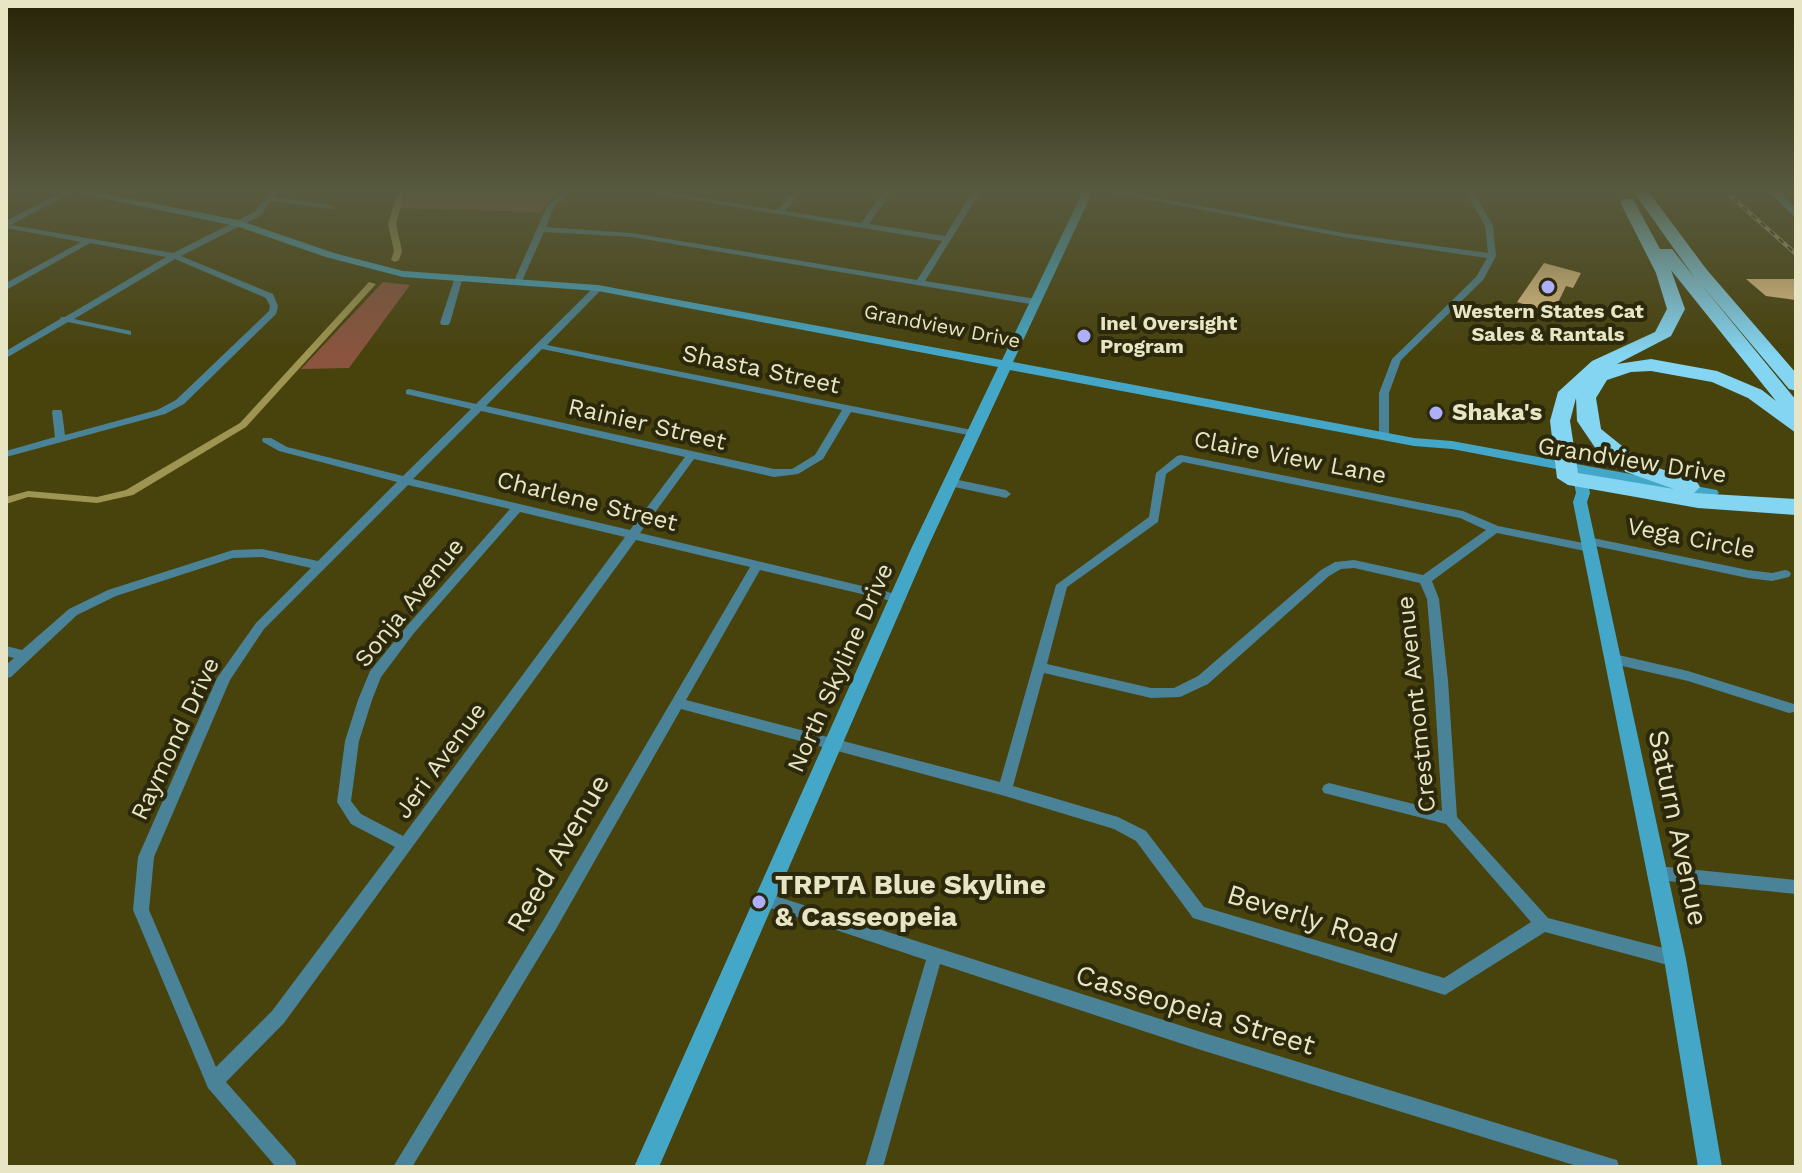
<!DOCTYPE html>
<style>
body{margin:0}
#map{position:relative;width:1802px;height:1173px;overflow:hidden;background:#48420d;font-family:"Work Sans",sans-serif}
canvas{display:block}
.frame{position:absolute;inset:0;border:8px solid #e8e5c4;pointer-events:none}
</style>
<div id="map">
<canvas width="1802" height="1173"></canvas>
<div class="frame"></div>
</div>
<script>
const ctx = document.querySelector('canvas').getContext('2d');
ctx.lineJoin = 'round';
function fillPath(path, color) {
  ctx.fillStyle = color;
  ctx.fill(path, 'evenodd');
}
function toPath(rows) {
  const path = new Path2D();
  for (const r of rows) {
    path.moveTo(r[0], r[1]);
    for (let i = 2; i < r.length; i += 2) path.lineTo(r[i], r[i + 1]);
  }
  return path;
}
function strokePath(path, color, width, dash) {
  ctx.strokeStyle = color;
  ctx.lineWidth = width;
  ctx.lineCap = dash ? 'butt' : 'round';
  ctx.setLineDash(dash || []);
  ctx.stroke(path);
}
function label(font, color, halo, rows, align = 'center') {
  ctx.font = font + ' "Work Sans",sans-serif';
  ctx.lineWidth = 8;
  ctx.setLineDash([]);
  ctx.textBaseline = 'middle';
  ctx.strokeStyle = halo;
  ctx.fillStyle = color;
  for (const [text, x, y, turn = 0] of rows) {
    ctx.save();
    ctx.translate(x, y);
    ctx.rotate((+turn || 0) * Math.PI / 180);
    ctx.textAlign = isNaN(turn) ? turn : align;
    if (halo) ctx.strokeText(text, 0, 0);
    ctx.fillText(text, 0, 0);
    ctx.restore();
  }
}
const green = toPath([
 [406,191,560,191,540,212,401,208],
 [383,282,410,285,349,368,301,369]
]);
const canal = toPath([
 [398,191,405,191,396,224,402,251,399,260,395,262,391,260,394,251,388,224,398,191],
 [369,282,376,284,246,427,133,495,97,503,28,497,6,504,6,497,28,491,97,497,126,490,240,423,369,282]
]);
const building = toPath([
 [1544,263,1581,273,1573,288,1566,286,1553,313,1517,302],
 [1746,279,1796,279,1796,300,1766,296]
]);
const street = toPath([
 [64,191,74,191,11,225,173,253,254,212,272,191,280,191,275,197,330,205,334,207,330,209,271,201,260,216,181,256,273,294,278,306,276,314,184,404,165,414,6,457,6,451,55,437,52,412,53,410,61,410,62,412,65,435,157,410,176,400,269,311,270,306,266,298,175,259,74,319,131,331,131,335,68,322,6,358,6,351,60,319,61,317,65,317,166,257,90,243,6,290,6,283,81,242,6,228,6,221,64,191],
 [564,191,573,191,554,207,546,227,632,233,917,280,942,241,639,191,659,191,778,210,794,191,802,191,785,211,861,223,884,191,892,191,869,224,945,236,973,191,981,191,925,281,1036,299,1040,302,1036,305,632,237,544,232,522,281,515,283,514,281,547,206,564,191],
 [1104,191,1121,191,1343,233,1488,253,1485,226,1465,191,1473,191,1493,226,1496,256,1483,280,1401,360,1389,393,1389,436,1384,439,1379,436,1379,393,1392,359,1476,277,1487,258,1343,237,1104,191],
 [458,277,462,280,450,323,448,325,442,325,440,323,454,280,458,277],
 [598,285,602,288,601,290,547,345,977,431,978,433,977,435,973,436,851,412,823,459,798,474,774,477,694,459,640,533,900,595,906,599,900,603,760,570,686,700,1000,782,1056,585,1149,517,1156,473,1177,456,1181,455,1463,511,1498,526,1583,543,1584,538,1588,537,1748,570,1772,573,1785,570,1789,571,1791,574,1789,577,1772,581,1748,578,1595,546,1594,551,1590,552,1497,533,1432,581,1439,599,1448,681,1457,817,1548,918,1675,951,1681,953,1683,959,1681,965,1675,967,1545,932,1445,995,1193,918,1136,841,1114,829,1005,796,681,709,556,929,412,1167,393,1167,544,919,750,567,636,540,284,1023,226,1082,295,1160,297,1167,276,1167,208,1088,133,910,138,857,217,678,256,623,311,568,262,557,233,558,116,596,77,615,11,677,6,678,6,665,14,658,6,656,6,646,22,650,69,609,108,590,233,550,262,549,318,561,397,482,279,451,263,442,262,440,263,438,271,438,287,447,403,476,471,409,406,394,406,390,409,389,476,404,595,286,598,285],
 [542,349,842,410,815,455,792,469,774,469,486,406,542,349],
 [481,411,685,457,630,530,413,479,481,411],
 [1183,462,1460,518,1486,530,1423,575,1354,560,1335,562,1321,570,1198,676,1174,688,1151,688,1047,664,1067,587,1158,522,1166,474,1183,462],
 [408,485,510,509,406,627,370,671,358,700,345,741,337,802,351,824,395,847,272,1011,216,1067,149,910,154,857,230,680,264,629,408,485],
 [520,512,625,537,403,836,361,814,351,801,359,741,372,700,381,677,414,633,520,512],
 [1354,568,1420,583,1427,599,1434,681,1442,811,1329,783,1324,785,1322,789,1324,793,1446,824,1531,922,1444,978,1204,907,1146,831,1118,817,1013,786,1044,673,1151,698,1180,697,1208,684,1329,576,1341,569,1354,568],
 [949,478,1006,490,1011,494,1006,498,945,485,944,482,945,479,949,478],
 [1614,654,1688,671,1794,704,1796,708,1794,712,1789,713,1688,681,1609,663,1608,659,1609,655,1614,654],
 [1658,866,1796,880,1796,894,1658,880,1653,878,1650,873,1653,868,1658,866],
 [766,893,1201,1032,1610,1158,1617,1160,1619,1167,1580,1167,1201,1050,940,964,883,1167,865,1167,926,960,761,905,758,900,761,895,766,893]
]);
const secondary = toPath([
 [68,191,90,191,238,220,334,253,403,271,598,285,1002,360,1083,191,1093,191,1013,362,1414,438,1452,441,1717,490,1719,493,1712,498,1587,475,1590,493,1587,502,1686,959,1722,1167,1698,1167,1664,959,1573,502,1576,493,1572,472,1452,449,1414,446,1010,370,927,549,659,1167,634,1167,911,549,998,367,598,291,403,277,326,257,236,226,68,191],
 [1767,191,1778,191,1796,209,1796,218,1767,191]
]);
const highway = toPath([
 [1633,191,1648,191,1707,270,1796,373,1796,391,1789,389,1700,283,1796,400,1796,433,1748,398,1712,382,1651,371,1631,372,1607,380,1596,398,1601,429,1642,462,1697,482,1700,487,1694,493,1796,499,1796,515,1698,508,1568,485,1557,478,1550,421,1558,392,1592,361,1655,332,1667,309,1656,273,1620,202,1623,199,1633,199,1660,249,1672,249,1694,277,1633,191],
 [1671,270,1776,401,1762,390,1717,371,1651,359,1617,364,1671,336,1685,309,1671,270],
 [1576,398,1577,421,1596,449,1626,472,1674,489,1578,473,1570,421,1576,398]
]);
const rail = toPath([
 [1725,191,1796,254]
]);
const markers = [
 [1548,287,8,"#adaffb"],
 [1084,336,8,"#adaffb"],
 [1436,413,8,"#adaffb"],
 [759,902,8,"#adaffb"]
];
const farPoinames = [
 ["Western States Cat",1548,312],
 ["Sales & Rantals",1548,335],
 ["Inel Oversight",1100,324,"left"],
 ["Program",1100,347,"left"]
];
const farStreetnames = [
 ["Grandview Drive",942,327,11]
];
const streetNames = [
 ["Shasta Street",761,370,12],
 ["Rainier Street",647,425,13],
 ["Claire View Lane",1290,458,11],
 ["Grandview Drive",1632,461,9],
 ["Charlene Street",587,502,14],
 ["Vega Circle",1691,539,11],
 ["Sonja Avenue",410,603,-51],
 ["North Skyline Drive",841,668,-66],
 ["Crestmont Avenue",1417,704,-96],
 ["Raymond Drive",176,739,-65],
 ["Jeri Avenue",441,761,-54]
];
const poiNames = [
 ["Shaka's",1452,413]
];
const nearStreetnames = [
 ["Saturn Avenue",1677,828,78],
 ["Reed Avenue",559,854,-60],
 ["Beverly Road",1312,920,17],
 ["Casseopeia Street",1195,1011,17]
];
const nearPoinames = [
 ["TRPTA Blue Skyline",775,886],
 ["& Casseopeia",775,918]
];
fillPath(green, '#8a543e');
fillPath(canal, '#9d9551');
fillPath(building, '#e8c787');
fillPath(street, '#4a8397');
fillPath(secondary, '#44a7c7');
fillPath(highway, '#83d5f2');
strokePath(rail, '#afab83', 4);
strokePath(rail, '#2b280c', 2, [6]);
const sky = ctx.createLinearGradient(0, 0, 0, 355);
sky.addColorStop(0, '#282407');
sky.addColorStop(0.54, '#585a40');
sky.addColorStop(1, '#585a4000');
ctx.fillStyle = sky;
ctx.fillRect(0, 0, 1802, 355);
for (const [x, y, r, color] of markers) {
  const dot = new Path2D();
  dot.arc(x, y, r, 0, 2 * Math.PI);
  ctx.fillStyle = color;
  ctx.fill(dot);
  strokePath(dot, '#2b280c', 3);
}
label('bold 20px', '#e8e5c4', '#2b280c', farPoinames);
label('20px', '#e8e5c4', '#2b280c', farStreetnames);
label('24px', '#e8e5c4', '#2b280c', streetNames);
label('bold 24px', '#e8e5c4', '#2b280c', poiNames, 'left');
label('28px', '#e8e5c4', '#2b280c', nearStreetnames);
label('bold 28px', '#e8e5c4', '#2b280c', nearPoinames, 'left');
</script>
